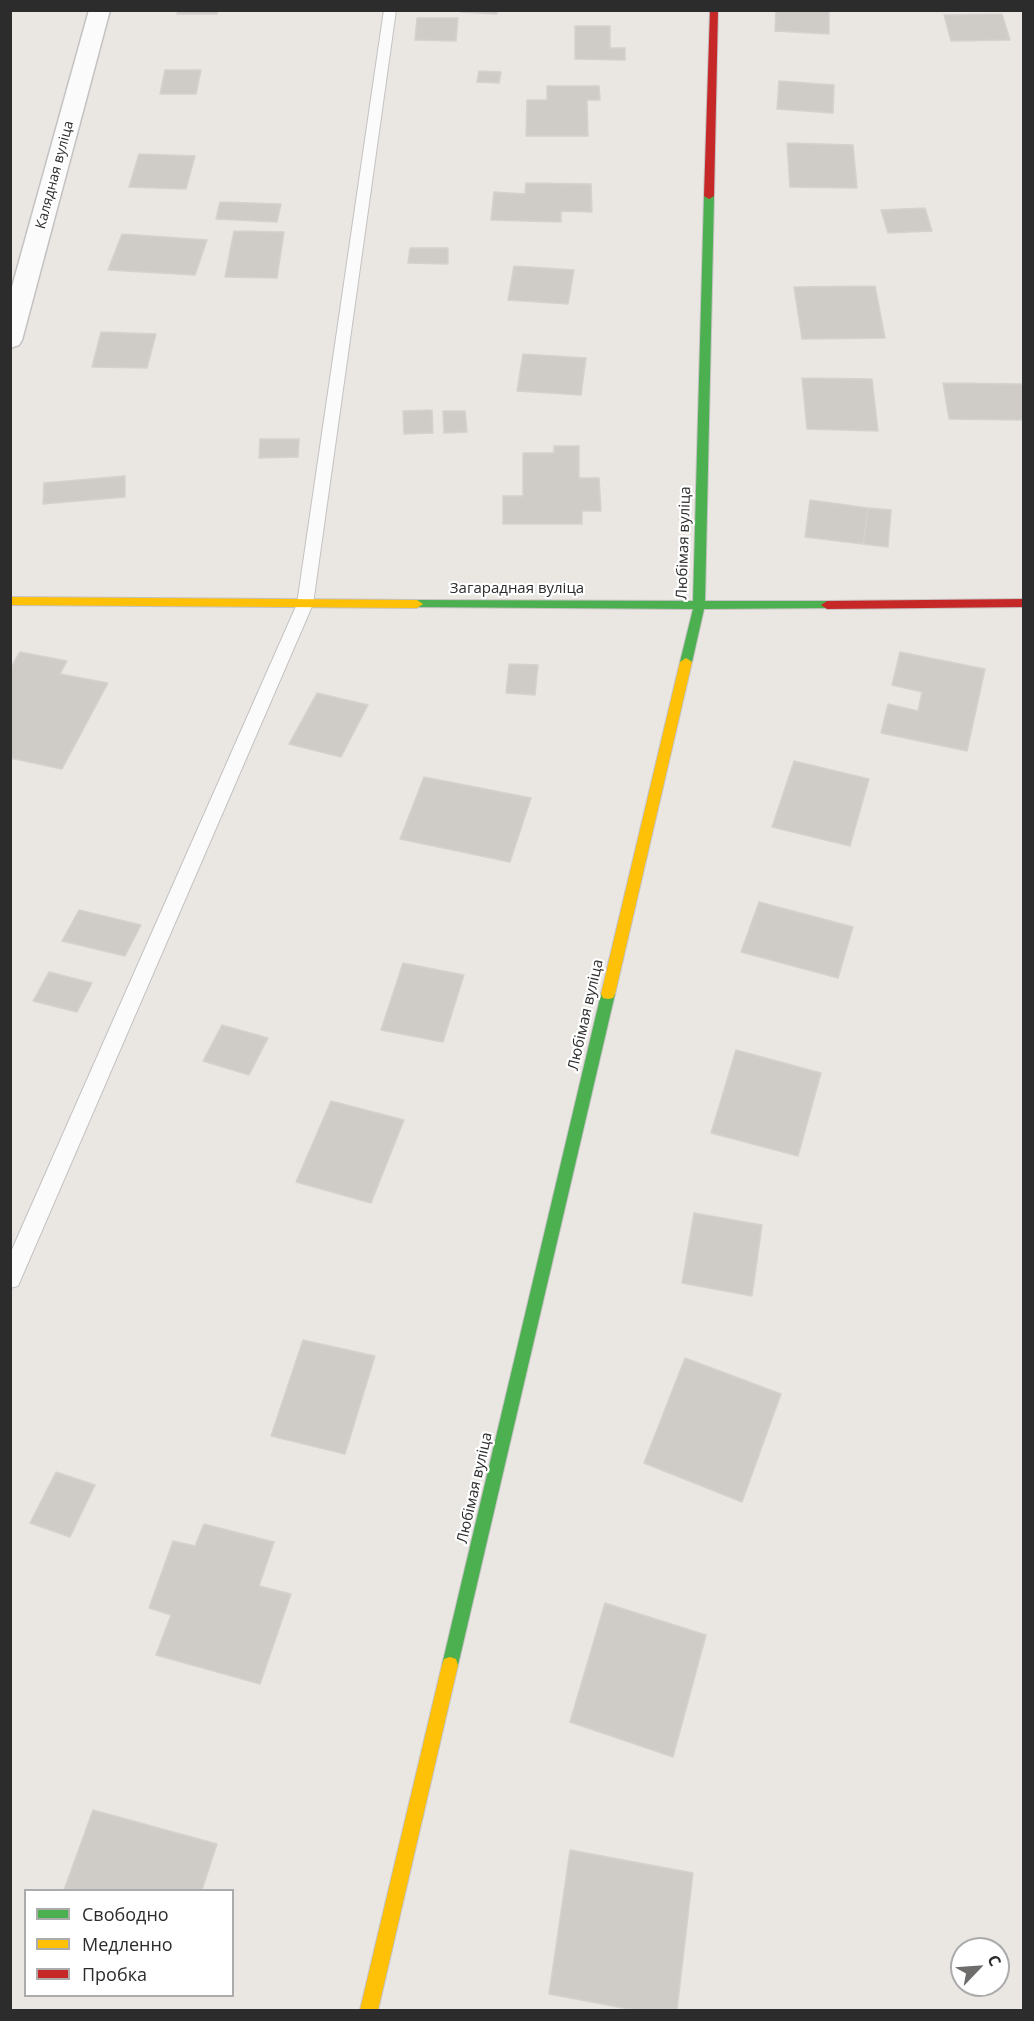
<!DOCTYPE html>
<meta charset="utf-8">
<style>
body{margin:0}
#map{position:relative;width:1034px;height:2021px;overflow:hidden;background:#eae6e2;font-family:"Open Sans",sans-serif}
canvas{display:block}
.frame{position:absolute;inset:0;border:12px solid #2c2c2c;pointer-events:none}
.legend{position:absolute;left:24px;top:1889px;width:210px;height:108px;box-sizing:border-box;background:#fff;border:2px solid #ababab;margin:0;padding:8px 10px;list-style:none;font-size:18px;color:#2c2c2c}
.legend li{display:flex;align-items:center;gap:12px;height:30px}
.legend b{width:30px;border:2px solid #ababab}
.north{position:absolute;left:950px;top:1937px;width:60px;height:60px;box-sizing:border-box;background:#fff;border:2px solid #ababab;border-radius:50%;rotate:65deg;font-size:16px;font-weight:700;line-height:24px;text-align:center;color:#2c2c2c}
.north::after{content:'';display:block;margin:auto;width:21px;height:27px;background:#6e6d6c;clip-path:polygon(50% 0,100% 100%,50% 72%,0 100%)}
</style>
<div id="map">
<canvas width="1034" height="2021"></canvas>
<div class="frame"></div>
<ul class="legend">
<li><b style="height:8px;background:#4caf50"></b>Свободно</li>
<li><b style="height:8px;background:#ffc107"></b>Медленно</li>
<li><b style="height:8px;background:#c62828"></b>Пробка</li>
</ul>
<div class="north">С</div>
</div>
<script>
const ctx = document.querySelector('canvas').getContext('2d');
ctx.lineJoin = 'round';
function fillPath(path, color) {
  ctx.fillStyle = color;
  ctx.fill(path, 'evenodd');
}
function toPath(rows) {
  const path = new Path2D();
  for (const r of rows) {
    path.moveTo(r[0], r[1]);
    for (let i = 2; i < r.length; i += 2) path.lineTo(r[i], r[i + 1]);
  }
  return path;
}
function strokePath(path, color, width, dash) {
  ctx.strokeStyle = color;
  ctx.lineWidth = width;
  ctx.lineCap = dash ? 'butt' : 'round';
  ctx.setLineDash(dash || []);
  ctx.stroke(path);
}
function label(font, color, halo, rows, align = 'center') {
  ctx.font = font + ' "Open Sans",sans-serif';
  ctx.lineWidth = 4.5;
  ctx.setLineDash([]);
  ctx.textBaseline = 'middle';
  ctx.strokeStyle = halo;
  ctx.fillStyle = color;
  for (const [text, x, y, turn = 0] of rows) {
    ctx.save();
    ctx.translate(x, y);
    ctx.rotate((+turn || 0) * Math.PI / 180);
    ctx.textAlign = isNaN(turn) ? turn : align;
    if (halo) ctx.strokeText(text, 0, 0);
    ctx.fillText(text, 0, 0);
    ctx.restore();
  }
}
const building = toPath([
 [178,10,218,10,217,14,177,14,178,10],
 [461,10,497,10,497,14,461,12,461,10],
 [776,10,829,10,829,34,775,31,776,10],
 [1002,14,1010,40,951,41,944,15,1002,14],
 [417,18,458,18,456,41,415,40,417,18],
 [575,26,610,26,610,48,625,48,625,60,575,59,575,26],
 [165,70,201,70,196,94,160,94,165,70],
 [479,71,501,72,499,83,477,82,479,71],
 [779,81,834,85,833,113,777,109,779,81],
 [547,86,599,86,600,100,587,100,588,136,526,136,527,100,547,100,547,86],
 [787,143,853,145,857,188,790,187,787,143],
 [139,154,195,156,186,189,129,187,139,154],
 [526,183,591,184,592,212,561,211,561,222,491,220,494,192,525,194,526,183],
 [220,202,281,204,277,222,216,219,220,202],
 [925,208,932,231,888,233,881,210,925,208],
 [234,231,284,232,277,278,225,277,234,231],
 [122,234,207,240,195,275,108,270,122,234],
 [410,248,448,248,448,264,408,263,410,248],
 [514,266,574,270,568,304,508,300,514,266],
 [875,286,885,338,802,339,794,287,875,286],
 [101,332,156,334,147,368,92,367,101,332],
 [523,354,586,358,581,395,517,391,523,354],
 [802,378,872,379,878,431,807,429,802,378],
 [943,383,1024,384,1024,420,949,419,943,383],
 [432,410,433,433,404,434,403,411,432,410],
 [443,411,465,411,467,432,444,433,443,411],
 [260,439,299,439,298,457,259,458,260,439],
 [554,446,579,446,579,478,599,478,601,511,582,511,582,524,503,524,503,496,523,496,523,453,554,453,554,446],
 [125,476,125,497,43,504,44,483,125,476],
 [810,500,868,508,863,544,805,537,810,500],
 [868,508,891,510,888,547,863,544,868,508],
 [20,652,67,661,60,674,108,683,62,769,10,758,10,669,20,652],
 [900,652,985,669,967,751,881,733,888,704,918,711,922,692,892,685,900,652],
 [509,664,538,665,535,695,506,693,509,664],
 [317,693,368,705,341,757,289,744,317,693],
 [794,761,869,779,850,846,772,827,794,761],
 [424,777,531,798,510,862,400,839,424,777],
 [759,902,853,927,838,978,741,952,759,902],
 [79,910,141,925,125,956,62,941,79,910],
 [403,963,464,975,443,1042,381,1030,403,963],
 [49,972,92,983,77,1012,33,1001,49,972],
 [222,1025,268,1038,249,1075,203,1061,222,1025],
 [736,1050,821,1073,798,1156,711,1133,736,1050],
 [331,1101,404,1120,371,1203,296,1182,331,1101],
 [694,1213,762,1225,752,1296,682,1283,694,1213],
 [303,1340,375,1356,345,1454,271,1436,303,1340],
 [685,1358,781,1394,742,1502,644,1463,685,1358],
 [56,1472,95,1485,70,1537,30,1523,56,1472],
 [204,1524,274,1542,259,1586,291,1594,260,1684,156,1655,171,1615,149,1608,173,1541,195,1546,204,1524],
 [605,1603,706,1635,673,1757,570,1722,605,1603],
 [93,1810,217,1844,202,1890,64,1890,93,1810],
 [570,1850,693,1873,677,2010,634,2010,549,1994,570,1850]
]);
const lane = toPath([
 [384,10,396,10,313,604,21,1279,18,1286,10,1288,10,1254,297,604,384,10]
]);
const street = toPath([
 [89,10,110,10,22,340,19,345,10,348,10,294,89,10]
]);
const fast = toPath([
 [709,193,714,196,705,601,827,601,833,605,831,608,704,609,692,662,686,666,680,662,693,609,413,607,411,604,417,600,693,601,704,196,709,193],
 [608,989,613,990,615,994,458,1665,456,1671,450,1673,444,1671,442,1665,601,994,603,990,608,989]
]);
const slow = toPath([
 [10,597,417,600,423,604,417,608,10,605,10,597],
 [686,658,692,662,615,994,613,998,608,999,603,998,601,994,680,662,686,658],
 [450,1657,456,1659,458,1665,378,2010,360,2010,442,1665,444,1659,450,1657]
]);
const jam = toPath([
 [710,10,718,10,714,196,709,199,704,196,710,10],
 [1024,599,1024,607,827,609,821,605,827,601,1024,599]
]);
const farStreetnames = [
 ["Калядная вуліца",55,175,-75]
];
const streetNames = [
 ["Любімая вуліца",684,543,-88],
 ["Загарадная вуліца",517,589],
 ["Любімая вуліца",586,1015,-77],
 ["Любімая вуліца",475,1488,-77]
];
fillPath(building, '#cfccc8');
strokePath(building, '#d5d2ce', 1.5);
strokePath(lane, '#c4c2c3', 2);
strokePath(street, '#c4c2c3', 3);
strokePath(fast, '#c4c2c3', 2);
strokePath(slow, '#c4c2c3', 2);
strokePath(jam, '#c4c2c3', 2);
fillPath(lane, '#fcfbfb');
fillPath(street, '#fcfbfb');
fillPath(fast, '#4caf50');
fillPath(slow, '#ffc107');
fillPath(jam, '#c62828');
label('14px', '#2c2c2c', '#fff', farStreetnames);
label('15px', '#2c2c2c', '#fff', streetNames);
</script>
